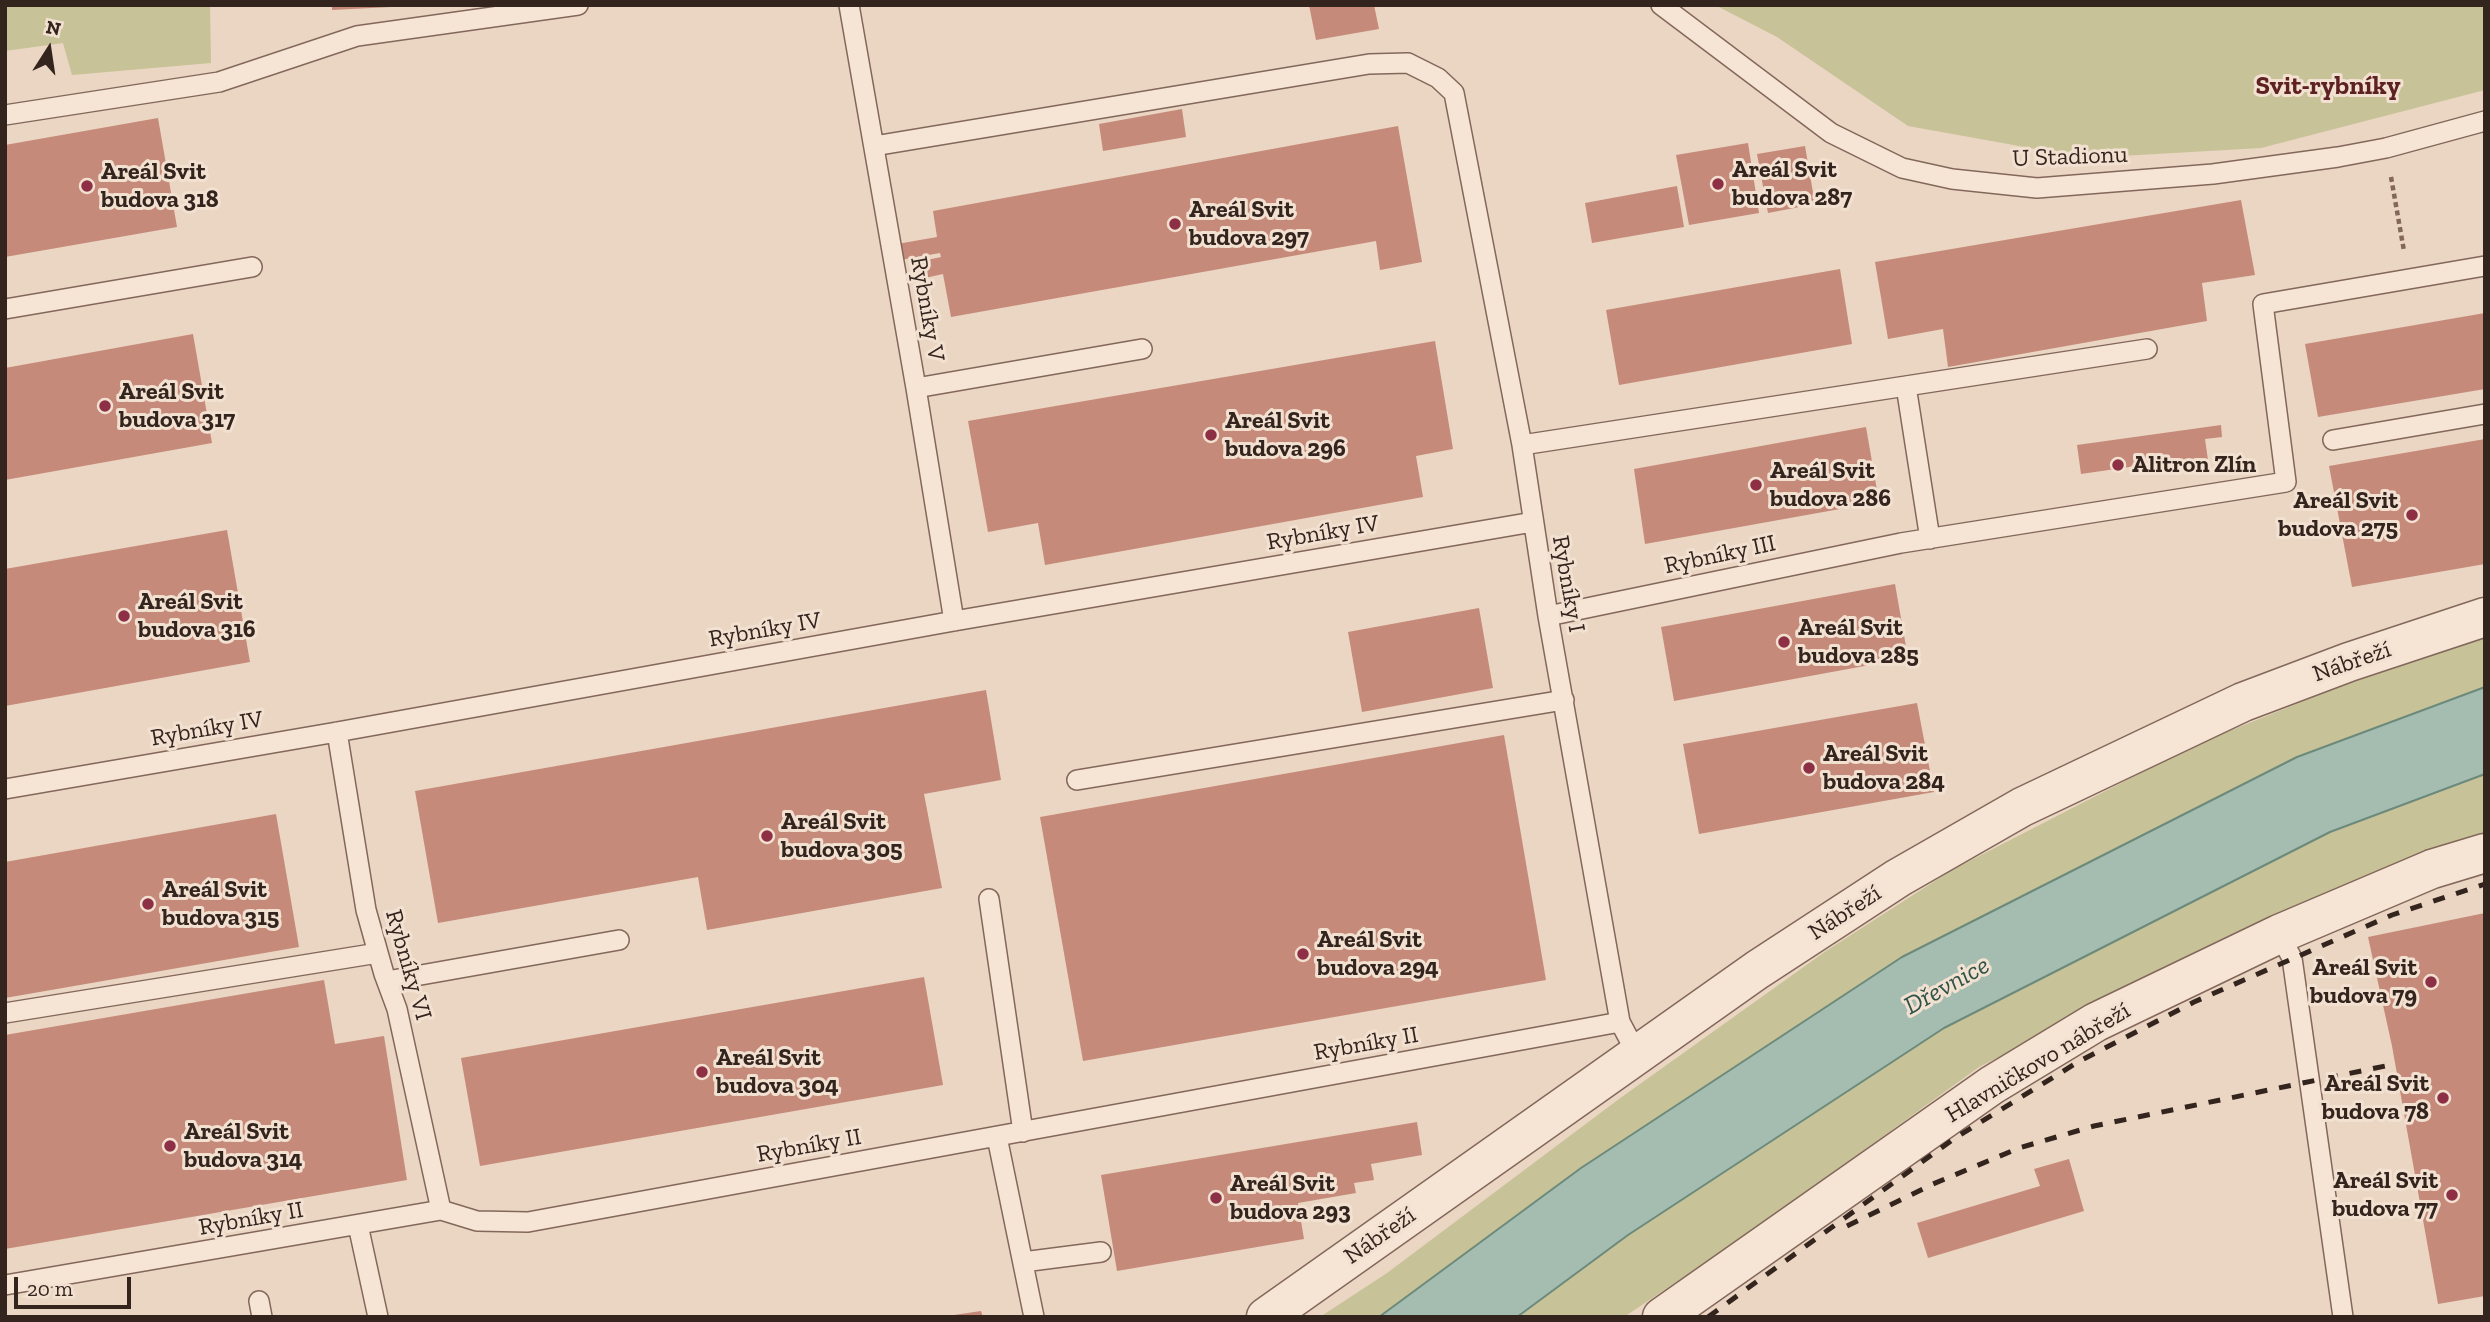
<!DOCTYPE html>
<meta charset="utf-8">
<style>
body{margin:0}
#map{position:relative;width:2490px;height:1322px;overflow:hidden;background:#ead6c2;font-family:"Zilla Slab",serif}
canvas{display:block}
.frame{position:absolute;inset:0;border:7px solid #34241e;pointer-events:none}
.north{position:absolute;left:14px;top:14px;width:70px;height:70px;-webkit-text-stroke:5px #f2e1d1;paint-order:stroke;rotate:12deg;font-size:19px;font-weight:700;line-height:28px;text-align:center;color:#34241e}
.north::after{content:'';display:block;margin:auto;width:24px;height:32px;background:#34241e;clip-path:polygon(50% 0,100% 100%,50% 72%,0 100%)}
.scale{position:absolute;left:14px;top:1277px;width:117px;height:32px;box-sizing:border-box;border:4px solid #34241e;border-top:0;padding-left:9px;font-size:21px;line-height:24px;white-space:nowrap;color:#34241e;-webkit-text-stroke:5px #f2e1d1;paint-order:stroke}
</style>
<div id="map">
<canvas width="2490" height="1322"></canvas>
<div class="frame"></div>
<div class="north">N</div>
<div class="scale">20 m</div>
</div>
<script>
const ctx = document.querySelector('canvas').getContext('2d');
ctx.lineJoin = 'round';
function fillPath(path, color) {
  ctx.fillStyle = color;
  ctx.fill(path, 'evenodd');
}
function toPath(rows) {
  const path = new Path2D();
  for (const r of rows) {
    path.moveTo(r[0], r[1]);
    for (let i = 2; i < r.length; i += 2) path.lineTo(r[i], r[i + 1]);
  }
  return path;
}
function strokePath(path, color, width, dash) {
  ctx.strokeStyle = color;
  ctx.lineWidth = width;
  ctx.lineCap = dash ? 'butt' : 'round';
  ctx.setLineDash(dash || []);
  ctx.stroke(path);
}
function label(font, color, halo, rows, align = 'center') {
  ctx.font = font + ' "Zilla Slab",serif';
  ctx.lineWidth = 6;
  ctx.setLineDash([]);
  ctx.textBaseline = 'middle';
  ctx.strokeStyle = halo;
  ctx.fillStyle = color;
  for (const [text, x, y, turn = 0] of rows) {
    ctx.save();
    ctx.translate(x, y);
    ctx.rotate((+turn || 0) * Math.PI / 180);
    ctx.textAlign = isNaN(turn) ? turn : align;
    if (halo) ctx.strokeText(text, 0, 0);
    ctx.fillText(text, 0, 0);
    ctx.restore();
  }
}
const green = toPath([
 [5,5,210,5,211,63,72,75,63,43,5,51],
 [1715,5,2485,5,2485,90,2261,148,2086,158,1908,126,1777,37],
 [2485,638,2485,842,2156,979,1979,1067,1748,1234,1624,1317,1320,1317,1387,1273,1619,1099,1826,951,1952,870,2197,744,2371,674]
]);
const water = toPath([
 [2485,687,2485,774,2330,832,1944,1028,1628,1235,1517,1317,1379,1317,1581,1168,1902,957,2297,757,2485,687]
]);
const building = toPath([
 [332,5,391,5,391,7,332,10],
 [1309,5,1374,5,1379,29,1316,40],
 [1182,109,1186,137,1103,151,1099,124],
 [158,118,177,227,5,257,5,145],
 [1398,126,1422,262,1380,270,1376,241,951,317,943,274,925,278,922,261,941,257,940,253,900,260,897,244,937,237,933,211],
 [1748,143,1759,213,1689,225,1676,155],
 [1805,146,1815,204,1768,213,1757,154],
 [1677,186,1684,227,1592,243,1585,203],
 [2241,200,2255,275,2202,283,2207,321,1948,367,1943,329,1888,339,1875,262],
 [1840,269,1852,344,1619,385,1606,310],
 [2485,313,2485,389,2318,417,2305,344],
 [193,334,212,443,5,480,5,368],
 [1435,341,1453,449,1416,456,1423,497,1045,565,1038,523,988,532,968,421],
 [2221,425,2222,437,2205,439,2208,460,2151,468,2150,464,2081,474,2077,445],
 [1866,427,1879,502,1645,544,1634,469],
 [2485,439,2485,564,2352,587,2329,466],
 [227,530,250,662,5,706,5,569],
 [1895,584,1908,658,1674,701,1661,627],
 [1479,608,1493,688,1362,712,1348,632],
 [986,690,1001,780,924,794,942,888,707,930,698,877,438,923,415,791],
 [1917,703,1934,792,1699,834,1683,744],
 [1504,735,1546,980,1083,1061,1040,817],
 [276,814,299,947,5,998,5,862],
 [2485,913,2485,1296,2438,1304,2392,1046,2368,937],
 [924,977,943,1085,480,1166,461,1058],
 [324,980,335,1044,384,1036,407,1180,5,1249,5,1035],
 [1417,1122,1422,1155,1371,1164,1374,1180,1354,1183,1356,1193,1298,1203,1304,1239,1117,1271,1101,1175],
 [2069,1159,2084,1211,1928,1258,1917,1223,2040,1186,2034,1169],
 [981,1311,983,1317,954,1317,954,1315]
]);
const path = toPath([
 [2391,177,2404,251]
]);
const service = toPath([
 [849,5,916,388,954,621],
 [1661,5,1831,133,1902,168,1952,179,2037,188,2213,174,2338,157,2386,148,2485,121],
 [5,115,219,82,357,36,578,5],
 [874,146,1369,64,1408,63,1438,78,1454,93,1522,445,1548,616,1620,1022,1637,1054],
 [5,309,252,267],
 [1906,386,1930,539],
 [916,388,1142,349],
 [2333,440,2485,414],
 [1522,445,2147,349],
 [1548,616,1901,543,2286,482,2263,304,2485,266],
 [337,732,366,910,384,974,397,1009,441,1210],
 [1077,780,1564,700],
 [5,789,337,732,954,621,1533,522],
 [989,899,1023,1132],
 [2279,934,2292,958,2343,1317],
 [387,981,619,940],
 [5,1013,378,953],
 [997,1137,1034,1317],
 [358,1225,378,1317],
 [1023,1262,1101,1252],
 [5,1285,441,1210,477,1221,528,1222,1620,1022],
 [259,1301,262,1317]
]);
const minor = toPath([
 [1662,1317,1992,1085,2096,1022,2279,934,2432,869,2485,853]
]);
const tertiary = toPath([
 [1266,1317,1757,970,1898,878,2022,807,2243,702,2349,662,2485,617]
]);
const rail = toPath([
 [1847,1226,1933,1184,2019,1148,2094,1126,2395,1064],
 [1708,1317,1955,1138,2078,1062,2194,1002,2392,915,2485,884]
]);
const markers = [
 [1718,184,7,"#8d3045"],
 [87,186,7,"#8d3045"],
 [1175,224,7,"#8d3045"],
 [105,406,7,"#8d3045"],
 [1211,435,7,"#8d3045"],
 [2118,465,7,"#8d3045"],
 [1756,485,7,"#8d3045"],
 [2412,515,7,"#8d3045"],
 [124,616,7,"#8d3045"],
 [1784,642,7,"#8d3045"],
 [1809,768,7,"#8d3045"],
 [767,836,7,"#8d3045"],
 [148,904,7,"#8d3045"],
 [1303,954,7,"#8d3045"],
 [2431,982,7,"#8d3045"],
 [702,1072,7,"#8d3045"],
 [2443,1098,7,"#8d3045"],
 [170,1146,7,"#8d3045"],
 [2452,1195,7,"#8d3045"],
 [1216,1198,7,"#8d3045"]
];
const streetNames = [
 ["U Stadionu",2070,157,-2],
 ["Rybníky V",927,309,80],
 ["Rybníky IV",1323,533,-10],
 ["Rybníky III",1720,555,-12],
 ["Rybníky I",1568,584,80],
 ["Rybníky IV",765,630,-10],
 ["Nábřeží",2352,662,-19],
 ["Rybníky IV",207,729,-10],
 ["Nábřeží",1845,913,-33],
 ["Rybníky VI",408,965,74],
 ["Rybníky II",1366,1044,-10],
 ["Hlavničkovo nábřeží",2038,1063,-31],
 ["Rybníky II",809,1146,-10],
 ["Rybníky II",251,1219,-10],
 ["Nábřeží",1380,1236,-35]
];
const poiNames = [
 ["Areál Svit",1732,170],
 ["budova 287",1732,198],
 ["Areál Svit",101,172],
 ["budova 318",101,200],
 ["Areál Svit",1189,210],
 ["budova 297",1189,238],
 ["Areál Svit",119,392],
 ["budova 317",119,420],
 ["Areál Svit",1225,421],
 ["budova 296",1225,449],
 ["Alitron Zlín",2132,465],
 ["Areál Svit",1770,471],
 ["budova 286",1770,499],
 ["Areál Svit",2398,501,"right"],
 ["budova 275",2398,529,"right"],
 ["Areál Svit",138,602],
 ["budova 316",138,630],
 ["Areál Svit",1798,628],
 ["budova 285",1798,656],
 ["Areál Svit",1823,754],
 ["budova 284",1823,782],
 ["Areál Svit",781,822],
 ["budova 305",781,850],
 ["Areál Svit",162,890],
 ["budova 315",162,918],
 ["Areál Svit",1317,940],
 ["budova 294",1317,968],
 ["Areál Svit",2417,968,"right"],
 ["budova 79",2417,996,"right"],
 ["Areál Svit",716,1058],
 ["budova 304",716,1086],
 ["Areál Svit",2429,1084,"right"],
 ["budova 78",2429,1112,"right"],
 ["Areál Svit",184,1132],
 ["budova 314",184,1160],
 ["Areál Svit",2438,1181,"right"],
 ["budova 77",2438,1209,"right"],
 ["Areál Svit",1230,1184],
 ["budova 293",1230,1212]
];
const neighbourhoodNames = [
 ["Svit-rybníky",2328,87]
];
const waterNames = [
 ["Dřevnice",1947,986,-29]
];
fillPath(green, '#c7c297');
fillPath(water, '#a4bdb0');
strokePath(water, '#6c8a7c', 2);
fillPath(building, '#c68a7b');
strokePath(service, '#83675b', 22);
strokePath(minor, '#83675b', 41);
strokePath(tertiary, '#83675b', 41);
strokePath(path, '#83675b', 4.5, [5, 3.5]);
strokePath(service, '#f6e5d5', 19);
strokePath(minor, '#f6e5d5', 38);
strokePath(tertiary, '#f6e5d5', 38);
strokePath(rail, '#34241e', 5, [12, 12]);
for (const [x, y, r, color] of markers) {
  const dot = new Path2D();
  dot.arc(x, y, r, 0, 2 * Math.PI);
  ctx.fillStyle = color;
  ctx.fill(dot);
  strokePath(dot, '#f2e1d1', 2.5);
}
label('24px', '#34241e', '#f2e1d1', streetNames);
label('bold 24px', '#34241e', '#f2e1d1', poiNames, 'left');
label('bold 26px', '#5d2121', '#f2e1d1', neighbourhoodNames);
label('italic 26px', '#2e5248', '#f2e1d1', waterNames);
</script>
